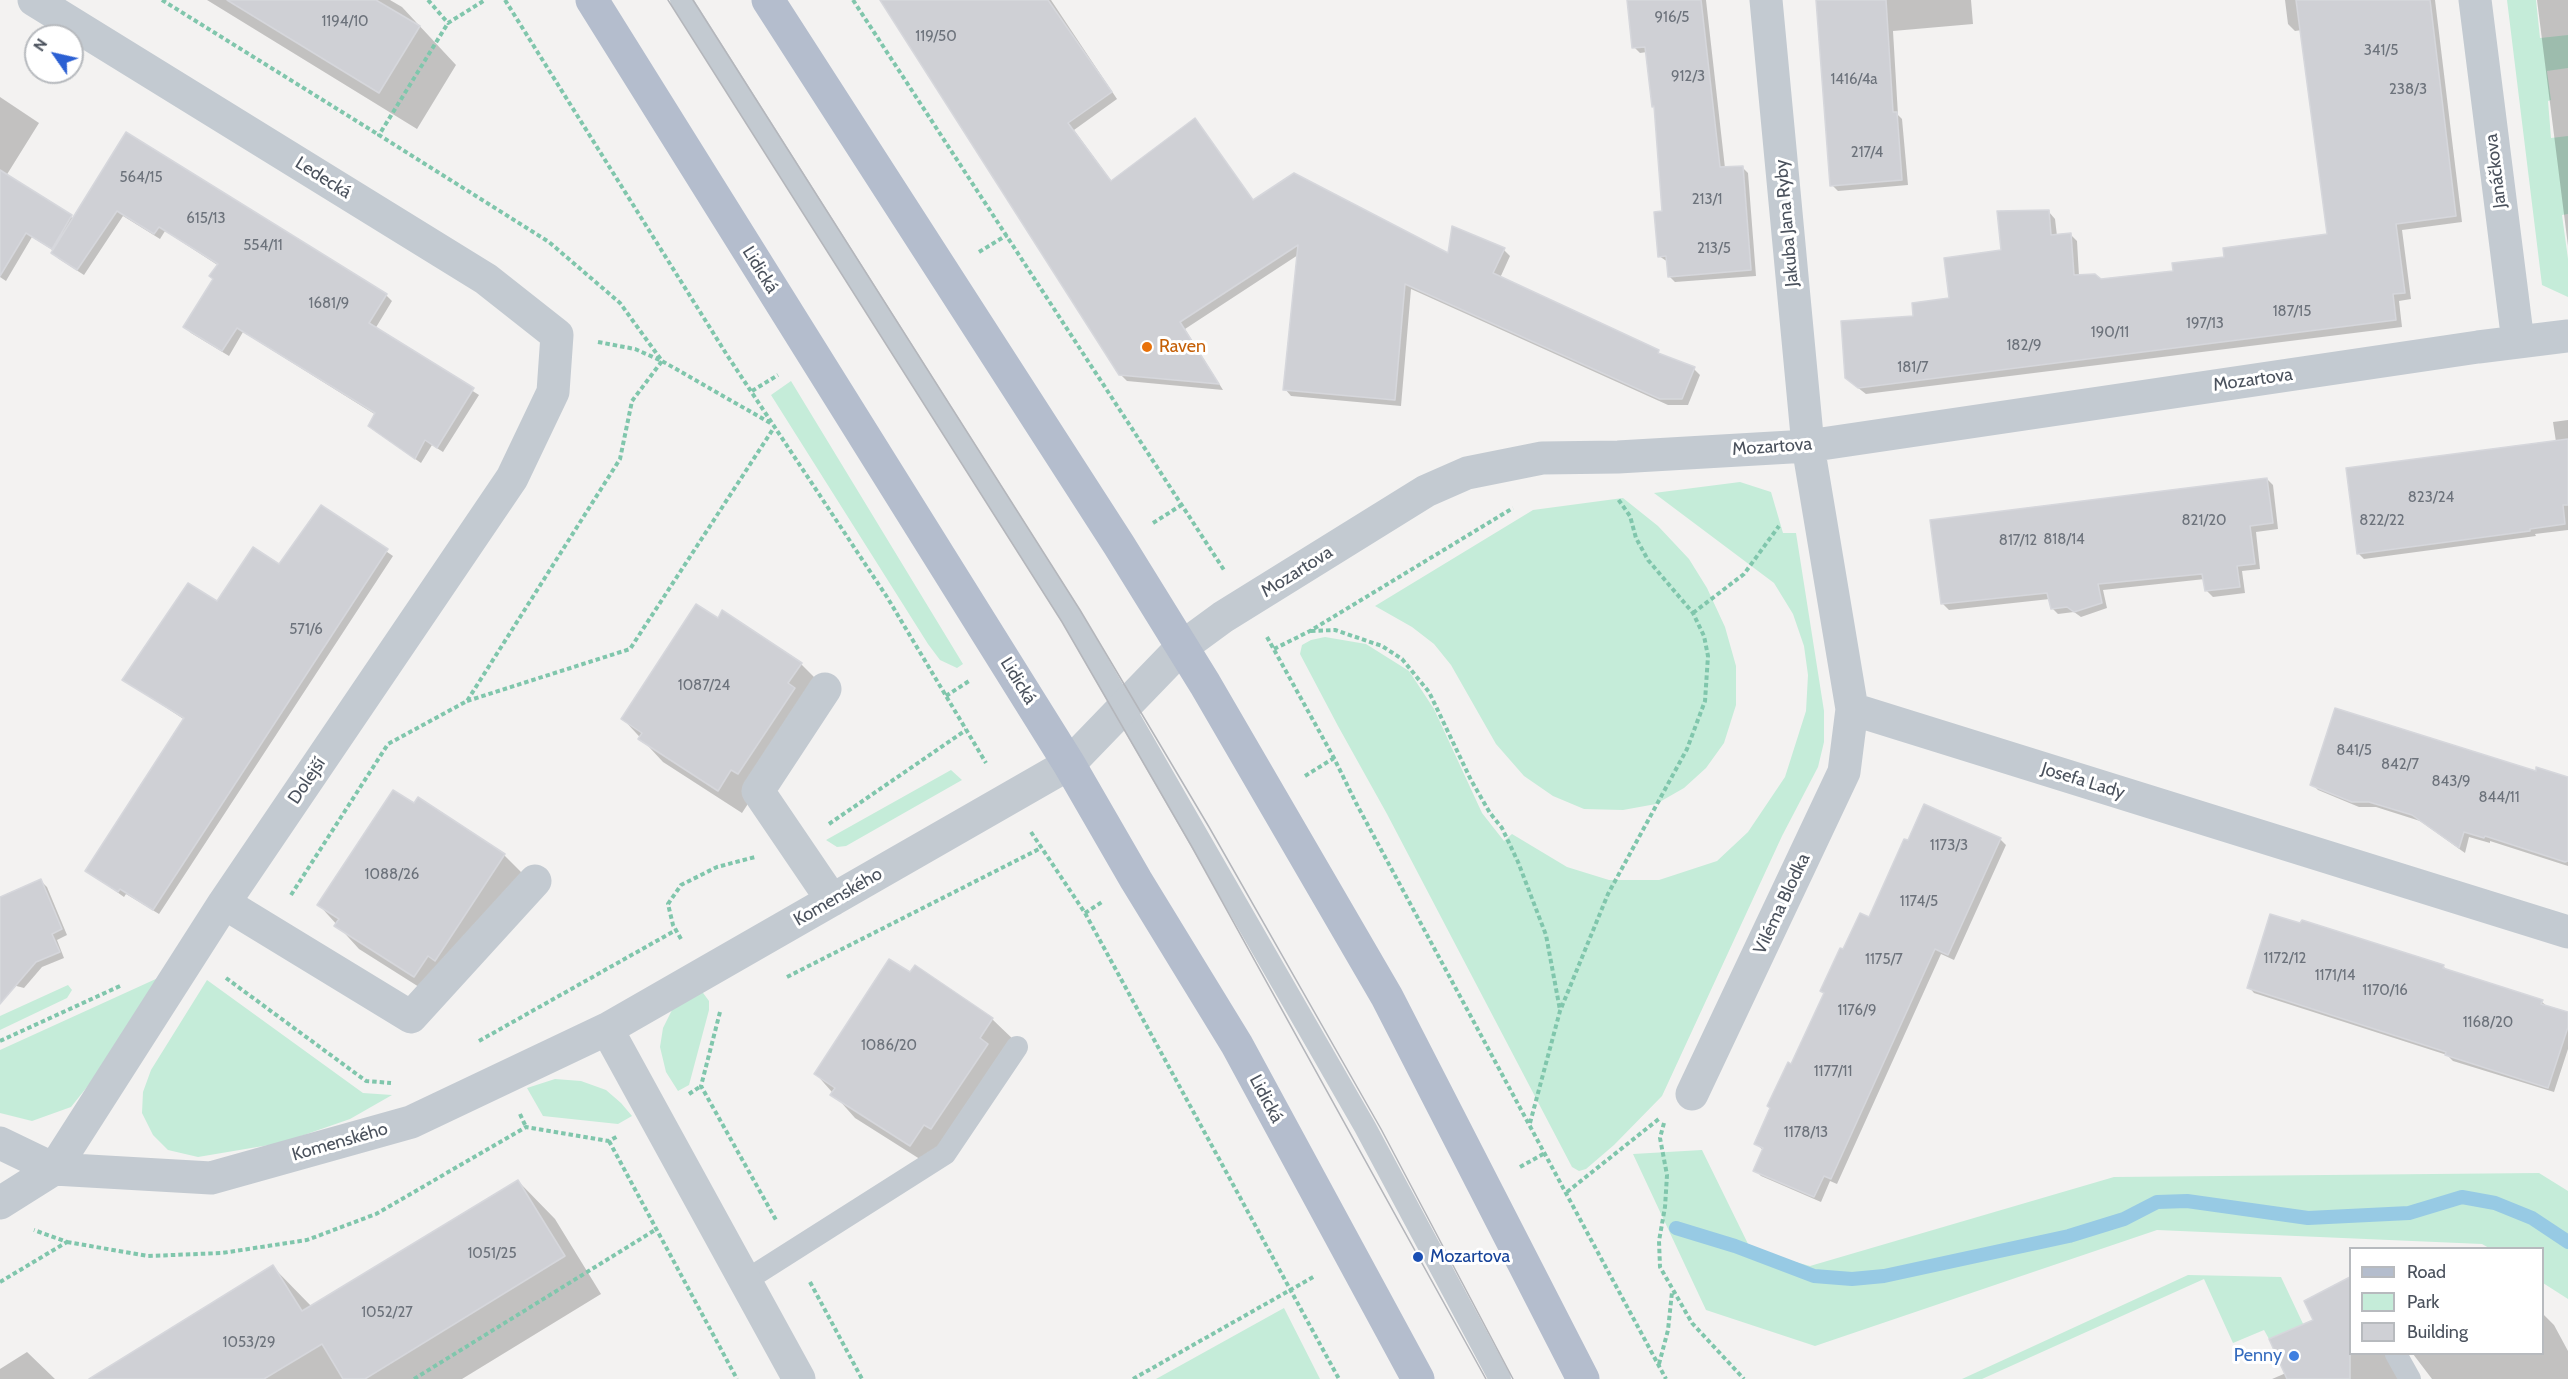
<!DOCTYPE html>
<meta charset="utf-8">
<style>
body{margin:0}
#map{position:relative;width:2568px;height:1379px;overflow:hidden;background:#f3f2f1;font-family:Cabin,sans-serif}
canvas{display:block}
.legend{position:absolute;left:2349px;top:1247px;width:195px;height:108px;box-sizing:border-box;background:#fff;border:2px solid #b7babe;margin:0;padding:8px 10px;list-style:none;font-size:18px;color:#4b525d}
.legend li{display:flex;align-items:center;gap:12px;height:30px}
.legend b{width:30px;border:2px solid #b7babe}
.north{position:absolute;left:24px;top:24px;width:60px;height:60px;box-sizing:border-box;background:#fff;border:2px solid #b7babe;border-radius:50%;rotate:304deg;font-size:16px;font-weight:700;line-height:24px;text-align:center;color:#4b525d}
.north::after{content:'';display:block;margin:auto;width:21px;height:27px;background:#2c60d3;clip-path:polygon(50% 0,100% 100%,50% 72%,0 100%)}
</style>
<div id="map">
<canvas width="2568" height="1379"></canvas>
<ul class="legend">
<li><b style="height:8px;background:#b4bdcd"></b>Road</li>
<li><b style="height:16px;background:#c5ecd9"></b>Park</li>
<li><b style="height:16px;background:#cfd0d5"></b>Building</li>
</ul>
<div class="north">N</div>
</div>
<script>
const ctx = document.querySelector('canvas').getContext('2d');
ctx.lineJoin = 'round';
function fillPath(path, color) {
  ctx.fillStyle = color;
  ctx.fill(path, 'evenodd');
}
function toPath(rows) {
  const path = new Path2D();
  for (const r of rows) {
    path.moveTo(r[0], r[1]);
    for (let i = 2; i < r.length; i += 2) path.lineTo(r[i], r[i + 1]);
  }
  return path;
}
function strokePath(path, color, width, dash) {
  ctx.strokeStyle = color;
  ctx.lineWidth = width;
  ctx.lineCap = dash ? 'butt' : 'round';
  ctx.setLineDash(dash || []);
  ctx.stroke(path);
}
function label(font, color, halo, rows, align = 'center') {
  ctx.font = font + ' Cabin,sans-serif';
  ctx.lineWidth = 6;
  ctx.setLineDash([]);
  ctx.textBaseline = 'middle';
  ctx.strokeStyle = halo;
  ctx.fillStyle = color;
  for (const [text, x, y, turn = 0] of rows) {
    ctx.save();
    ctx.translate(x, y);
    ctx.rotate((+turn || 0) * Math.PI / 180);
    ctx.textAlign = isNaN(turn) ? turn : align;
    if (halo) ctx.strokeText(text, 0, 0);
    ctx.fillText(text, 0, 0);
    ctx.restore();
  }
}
const green = toPath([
 [2507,0,2536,0,2540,38,2568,35,2568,68,2547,71,2551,100,2548,101,2551,138,2568,136,2568,214,2562,215,2568,259,2568,297,2542,285],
 [791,381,963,664,957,668,940,660,928,644,771,395],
 [1740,482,1771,492,1783,533,1796,533,1824,711,1824,742,1818,767,1782,836,1662,1096,1614,1145,1586,1169,1579,1171,1572,1167,1387,814,1338,726,1300,654,1302,645,1311,640,1325,637,1366,644,1409,671,1434,709,1482,813,1504,841,1512,834,1567,867,1609,880,1659,880,1717,861,1748,832,1785,777,1806,711,1808,675,1804,646,1793,614,1774,583,1654,493],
 [1623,498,1658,526,1689,559,1707,588,1725,627,1736,666,1736,705,1724,743,1706,768,1684,788,1656,804,1623,810,1584,809,1553,796,1524,776,1496,744,1451,665,1434,644,1412,627,1375,606,1533,510],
 [951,770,962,780,846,846,837,847,826,840],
 [158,978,99,1072,71,1107,32,1121,0,1113,0,1050],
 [207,980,363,1093,392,1095,350,1119,281,1143,198,1157,168,1150,153,1135,142,1113,143,1092,151,1070],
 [68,985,72,990,67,998,0,1030,0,1016],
 [698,986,709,1001,709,1010,689,1085,678,1091,666,1072,660,1047,663,1028,673,1008],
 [555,1079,581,1081,606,1090,621,1103,632,1116,618,1124,543,1116,527,1088],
 [1702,1150,1751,1250,1810,1266,2114,1177,2539,1173,2568,1191,2568,1299,2543,1283,2542,1248,2489,1248,2482,1244,2157,1230,1815,1346,1706,1310,1633,1154],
 [2188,1275,2281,1277,2329,1379,2298,1327,2269,1339,2264,1330,2233,1343,2204,1279,1982,1379,1962,1379],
 [1284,1308,1320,1379,1156,1379]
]);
const shadow = toPath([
 [207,0,390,0,402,7,456,65,417,129],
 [881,0,1051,0,1117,99,1074,130,1112,182,1195,120,1254,201,1449,255,1504,250,1510,256,1500,278,1658,352,1664,357,1694,369,1700,375,1688,405,1668,405,1411,289,1401,406,1291,396,1285,389,1298,255,1185,329,1223,390,1127,381,1120,374],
 [1629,0,1706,0,1725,168,1742,167,1748,173,1756,276,1675,282,1669,276,1668,262,1659,256,1663,213,1656,108,1653,106,1647,52,1640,53,1634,47],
 [1817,0,1971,0,1973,24,1893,31,1898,115,1902,119,1908,185,1838,191,1832,185],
 [2285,0,2435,0,2462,222,2402,230,2411,299,2399,301,2402,327,1866,394,1853,384,1915,317,1951,299,2049,212,2055,219,2057,236,2070,234,2077,241,2079,276,2100,281,2175,272,2329,235,2302,30,2295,31,2288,24],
 [2537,0,2568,0,2568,246],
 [0,97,39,123,6,176,74,219,126,134,386,295,392,301,375,329,479,395,443,452,432,445,421,463,375,431,376,415,243,332,229,356,191,333,185,327,214,279,219,266,165,231,160,239,123,216,84,275,59,259,53,253,54,251,32,237,6,281,0,277],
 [2568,420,2568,530,2535,534,2536,536,2364,559,2358,553,2556,442,2553,422],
 [2267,479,2273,485,2278,529,2256,532,2260,569,2242,571,2245,593,2213,597,2207,591,2205,579,2103,590,2107,608,2081,617,2074,612,2058,614,2052,608,2050,599,1949,610,1943,604],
 [321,507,393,556,159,914,126,894,124,897,87,871,185,720,124,680,217,603,279,566],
 [801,664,824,687,742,813,663,762,623,719],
 [2537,773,2568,779,2568,866,2490,841,2490,843,2469,837,2465,853,2420,821,2376,807,2359,807,2318,790,2312,784],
 [2000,839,2006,845,1954,960,1941,954,1837,1184,1830,1181,1821,1202,1761,1176,1755,1170,1763,1150,1756,1144,1825,994,1822,991,1844,951,1870,919],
 [504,855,527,878,438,999,359,949,319,905],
 [41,881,47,887,67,935,57,940,64,958,42,967,24,988,5,983,0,978,0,899],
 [2301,925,2443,966,2449,972,2542,1002,2549,1008,2568,1014,2568,1049,2554,1092,2453,1061,2447,1055,2254,993,2249,987],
 [992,1019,1016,1042,934,1168,855,1118,816,1074],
 [518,1181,555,1219,601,1294,462,1379,92,1379,273,1267,312,1307],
 [2340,1284,2350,1294,2350,1354,2542,1354,2542,1313,2554,1325,2568,1351,2568,1379,2432,1379,2413,1354,2405,1356,2401,1379,2272,1379,2286,1373,2315,1321],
 [27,1352,55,1379,0,1379,0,1369]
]);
const stream = toPath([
 [1676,1228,1735,1246,1814,1276,1852,1279,1884,1276,2069,1236,2124,1219,2157,1202,2187,1201,2308,1218,2409,1213,2462,1197,2495,1203,2532,1218,2568,1242]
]);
const building = toPath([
 [227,0,376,0,420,26,379,93,227,0],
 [880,0,1048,0,1112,92,1068,123,1111,181,1195,118,1253,200,1294,173,1448,253,1452,226,1505,248,1493,273,1659,350,1658,353,1695,367,1682,399,1660,399,1405,284,1395,400,1283,390,1298,245,1180,322,1219,384,1119,375,880,0],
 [1627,0,1701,0,1720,167,1743,166,1751,270,1668,277,1666,256,1658,257,1654,212,1662,211,1654,106,1652,107,1645,47,1632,48,1627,0],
 [1816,0,1886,0,1893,112,1897,112,1902,180,1830,186,1816,0],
 [2296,0,2430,0,2456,216,2396,224,2405,293,2393,294,2396,320,1858,388,1845,378,1841,321,1913,316,1912,303,1949,298,1944,258,2001,250,1997,211,2049,210,2051,235,2071,233,2074,275,2095,274,2101,279,2173,271,2172,263,2224,257,2223,248,2327,234,2296,0],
 [126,132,387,294,369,323,474,388,437,448,425,440,415,459,368,426,375,413,237,328,222,351,183,327,213,279,209,276,218,264,159,227,154,234,117,211,77,270,51,253,126,132],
 [0,170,72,215,52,249,26,233,0,276,0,170],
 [2568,439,2568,505,2563,505,2565,524,2530,529,2530,531,2357,554,2346,468,2568,439],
 [2267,478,2273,523,2250,526,2255,564,2237,566,2240,587,2205,591,2202,574,2098,584,2102,603,2074,612,2067,607,2051,609,2047,593,1941,604,1930,520,2267,478],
 [321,505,388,549,153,910,120,889,118,892,85,871,184,718,122,680,188,583,217,601,253,547,279,564,321,505],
 [696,604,718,618,722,610,802,663,788,683,795,688,738,774,731,770,718,791,638,739,642,733,621,719,696,604],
 [2335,708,2536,771,2536,767,2568,777,2568,861,2565,862,2485,836,2484,838,2464,832,2459,848,2412,815,2369,802,2352,802,2310,785,2335,708],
 [393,790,414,803,418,797,505,854,435,961,428,956,414,977,334,926,339,919,317,905,393,790],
 [1924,804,2001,838,1948,955,1935,949,1831,1179,1824,1176,1814,1197,1753,1171,1763,1148,1754,1144,1770,1108,1767,1106,1788,1062,1791,1064,1824,993,1820,991,1840,948,1843,949,1860,913,1869,917,1904,839,1908,840,1924,804],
 [41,879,62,929,52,934,60,952,36,962,0,1004,0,897,41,879],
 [2270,914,2300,923,2302,920,2444,965,2443,968,2543,1000,2541,1004,2568,1012,2568,1027,2548,1088,2445,1055,2446,1052,2247,988,2270,914],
 [889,959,910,972,915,965,993,1018,980,1038,988,1044,931,1129,924,1125,910,1146,830,1095,835,1088,814,1074,889,959],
 [518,1180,565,1256,365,1379,343,1379,322,1344,264,1379,89,1379,273,1265,302,1311,518,1180],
 [2350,1277,2350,1379,2287,1379,2269,1339,2313,1320,2304,1301,2350,1277]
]);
const path = toPath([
 [162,0,379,135],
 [428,0,448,23,485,0],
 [505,0,727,355,887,597,986,763],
 [853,0,1224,570],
 [979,252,1007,235],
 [598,342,635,349,662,361,772,424],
 [752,391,778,375],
 [1153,523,1183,504],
 [1693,613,1744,574,1779,526],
 [1311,631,1335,630,1382,646,1402,659,1429,692,1471,780,1490,813,1502,828,1518,862,1546,935,1560,1010],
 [1267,637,1334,758,1356,803,1666,1379],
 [1274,649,1310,631,1513,508],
 [946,696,969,681],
 [467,701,630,649,775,426],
 [1305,776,1334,758],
 [829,824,966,730],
 [1031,832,1085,913,1339,1379],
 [291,895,388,744,467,701,620,459,632,401,662,361,620,303,549,242,379,135,448,23],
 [1085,913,1102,902],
 [681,939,673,925,668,904,681,885,717,867,755,857],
 [787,977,1041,848],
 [226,978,366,1081,391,1083],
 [720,1012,701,1086,776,1220],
 [0,1041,120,986],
 [479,1041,676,930],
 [689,1094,701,1086],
 [520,1114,526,1127],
 [1530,1123,1560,1011,1608,894,1687,749,1705,701,1708,656,1704,636,1693,613,1648,560,1636,538,1630,516,1618,499],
 [1664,1123,1660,1138,1667,1175,1665,1207,1659,1241,1660,1267,1692,1323,1744,1379],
 [609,1141,737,1379],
 [1520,1167,1545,1153],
 [1567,1192,1660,1118],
 [67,1242,148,1256,222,1253,307,1240,376,1214,526,1127,609,1141,618,1136],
 [0,1282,67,1242,34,1230],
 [810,1282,862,1379],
 [1659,1364,1668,1330,1672,1292],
 [414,1379,655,1230],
 [1133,1379,1315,1276]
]);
const lane = toPath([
 [681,0,1071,616,1365,1127,1500,1379],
 [745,1281,945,1154,1017,1047],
 [2396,1354,2410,1379]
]);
const street = toPath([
 [2475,0,2518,342],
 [825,689,758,791,832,900],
 [1852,709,2568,932],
 [224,903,411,1017,535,881],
 [607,1029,799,1379],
 [1692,1094,1844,772,1852,709,1808,446,1766,0],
 [0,1143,54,1169,211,1178,411,1122,607,1029,1069,764,1182,647,1223,617,1426,491,1467,473,1542,458,1618,457,1808,446,2478,347,2568,336],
 [0,1203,54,1169,224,903,512,478,553,392,557,335,486,279,34,0]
]);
const primary = toPath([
 [592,0,1069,764,1136,880,1237,1045,1418,1379],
 [768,0,1119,545,1205,684,1387,997,1583,1379]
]);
const tram = toPath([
 [668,0,1062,622,1192,847,1486,1379],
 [693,0,1080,610,1209,827,1381,1129,1513,1379]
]);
const markers = [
 [1147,347,6,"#e8710a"],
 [1418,1257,6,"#1a4fb4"],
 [2294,1356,6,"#3f7fe0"]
];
const numberNames = [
 ["916/5",1672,18],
 ["1194/10",345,22],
 ["119/50",936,37],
 ["341/5",2381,51],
 ["912/3",1688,77],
 ["1416/4a",1854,80],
 ["238/3",2408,90],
 ["217/4",1867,153],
 ["564/15",141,178],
 ["213/1",1707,200],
 ["615/13",206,219],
 ["554/11",263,246],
 ["213/5",1714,249],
 ["1681/9",329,304],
 ["187/15",2292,312],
 ["197/13",2205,324],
 ["190/11",2110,333],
 ["182/9",2024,346],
 ["181/7",1913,368],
 ["823/24",2431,498],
 ["821/20",2204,521],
 ["822/22",2382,521],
 ["818/14",2064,540],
 ["817/12",2018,541],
 ["571/6",306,630],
 ["1087/24",704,686],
 ["841/5",2354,751],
 ["842/7",2400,765],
 ["843/9",2451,782],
 ["844/11",2499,798],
 ["1173/3",1949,846],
 ["1088/26",392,875],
 ["1174/5",1919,902],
 ["1172/12",2285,959],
 ["1175/7",1884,960],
 ["1171/14",2335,976],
 ["1170/16",2385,991],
 ["1176/9",1857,1011],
 ["1168/20",2488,1023],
 ["1086/20",889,1046],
 ["1177/11",1833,1072],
 ["1178/13",1806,1133],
 ["1051/25",492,1254],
 ["1052/27",387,1313],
 ["1053/29",249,1343]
];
const streetNames = [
 ["Janáčkova",2496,171,-97],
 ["Ledecká",323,178,32],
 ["Jakuba Jana Ryby",1787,223,-95],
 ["Lidická",760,270,58],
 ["Mozartova",2253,380,-8],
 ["Mozartova",1772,447,-4],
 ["Mozartova",1297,572,-32],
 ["Lidická",1018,681,58],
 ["Dolejší",307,781,-56],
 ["Josefa Lady",2083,781,17],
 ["Komenského",838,897,-30],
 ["Viléma Blodka",1782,904,-65],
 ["Lidická",1266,1099,62],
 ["Komenského",340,1142,-16]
];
const foodNames = [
 ["Raven",1159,347]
];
const transitNames = [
 ["Mozartova",1430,1257]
];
const shopNames = [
 ["Penny",2282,1356]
];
fillPath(green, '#c5ecd9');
fillPath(shadow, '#0003');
strokePath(stream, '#97cae4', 14);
fillPath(building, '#cfd0d5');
strokePath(building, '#d6d7dc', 1.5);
strokePath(path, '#80c6ac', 4, [4.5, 3]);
strokePath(lane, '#c3cad1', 22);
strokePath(street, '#c3cad1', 33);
strokePath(primary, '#b4bdcd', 33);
strokePath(tram, '#b4b6bb', 1.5);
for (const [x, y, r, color] of markers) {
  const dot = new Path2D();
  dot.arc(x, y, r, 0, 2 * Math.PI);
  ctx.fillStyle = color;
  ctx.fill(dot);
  strokePath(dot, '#fff', 2);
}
label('15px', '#6c727b', null, numberNames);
label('18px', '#4b525d', '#fff', streetNames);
label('18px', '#c56008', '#fff', foodNames, 'left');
label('18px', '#164399', '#fff', transitNames, 'left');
label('18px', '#366cbe', '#fff', shopNames, 'right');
</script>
